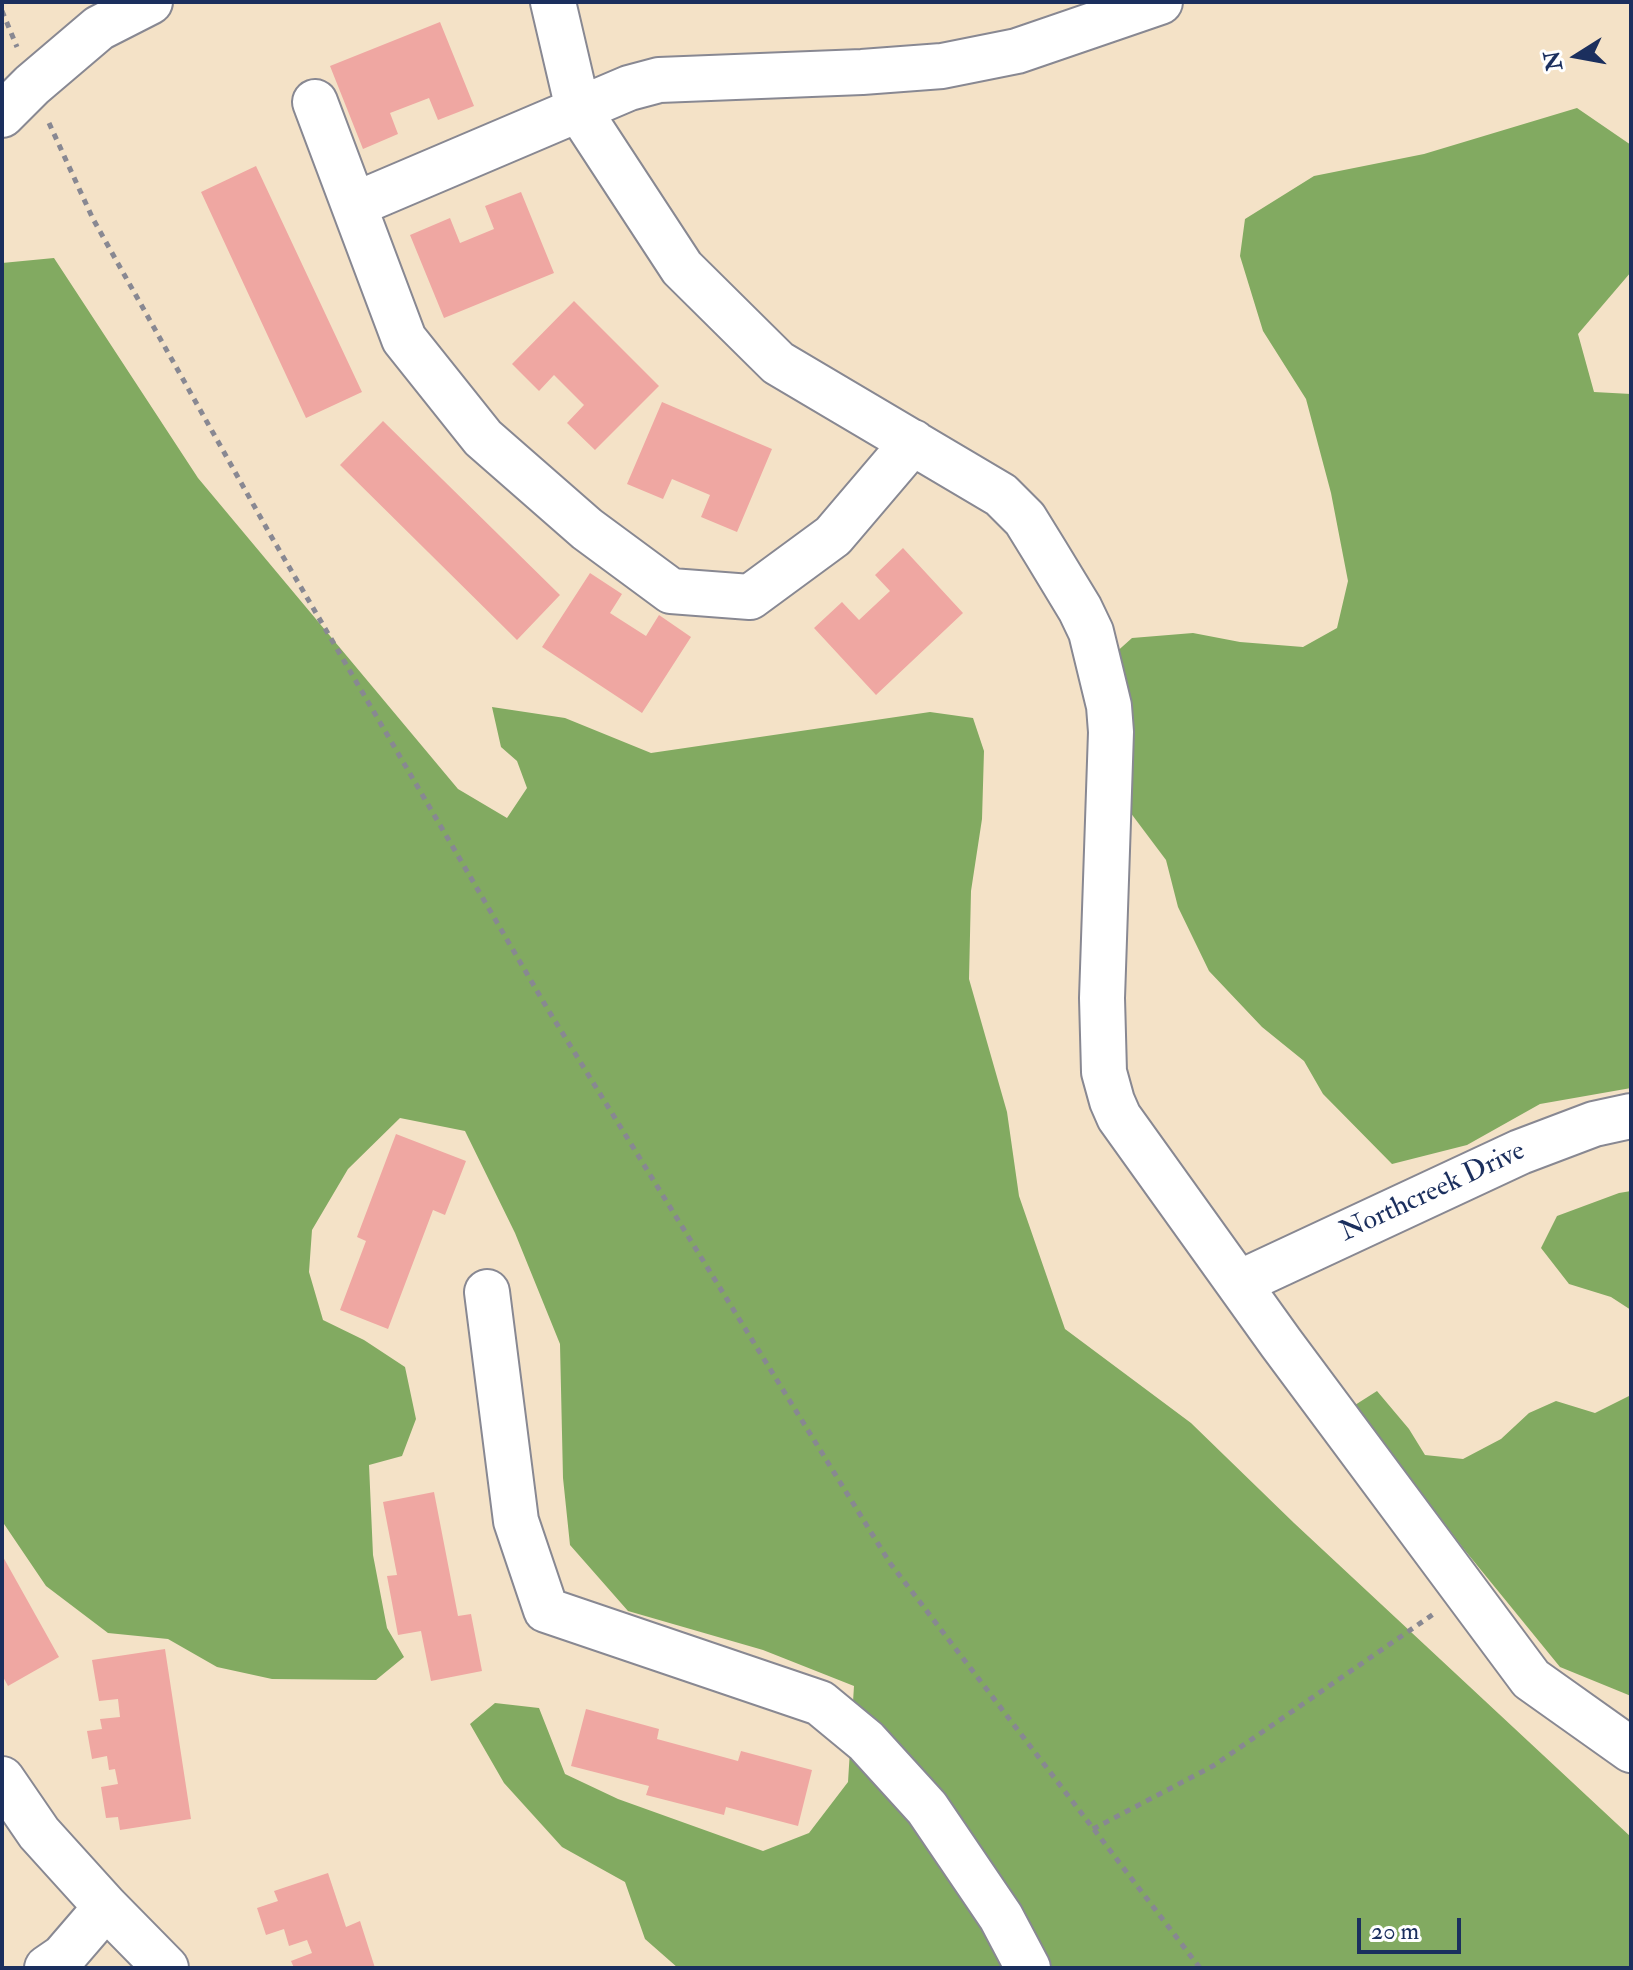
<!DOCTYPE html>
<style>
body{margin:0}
#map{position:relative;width:1633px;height:1970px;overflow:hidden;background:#f4e2c7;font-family:"IM FELL Double Pica",serif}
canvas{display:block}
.frame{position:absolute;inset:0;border:4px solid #1b2f5e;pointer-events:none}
.north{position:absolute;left:1537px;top:16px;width:80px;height:80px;-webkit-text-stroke:6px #fff;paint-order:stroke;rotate:259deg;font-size:22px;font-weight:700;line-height:32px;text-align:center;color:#1b2f5e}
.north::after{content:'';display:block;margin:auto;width:28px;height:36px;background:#1b2f5e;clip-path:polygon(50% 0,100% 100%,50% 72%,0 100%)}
.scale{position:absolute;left:1357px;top:1918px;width:104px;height:36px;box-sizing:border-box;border:4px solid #1b2f5e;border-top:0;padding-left:10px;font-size:24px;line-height:28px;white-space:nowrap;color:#1b2f5e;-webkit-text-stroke:6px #fff;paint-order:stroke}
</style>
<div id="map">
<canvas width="1633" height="1970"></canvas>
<div class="frame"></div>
<div class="north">N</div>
<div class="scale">20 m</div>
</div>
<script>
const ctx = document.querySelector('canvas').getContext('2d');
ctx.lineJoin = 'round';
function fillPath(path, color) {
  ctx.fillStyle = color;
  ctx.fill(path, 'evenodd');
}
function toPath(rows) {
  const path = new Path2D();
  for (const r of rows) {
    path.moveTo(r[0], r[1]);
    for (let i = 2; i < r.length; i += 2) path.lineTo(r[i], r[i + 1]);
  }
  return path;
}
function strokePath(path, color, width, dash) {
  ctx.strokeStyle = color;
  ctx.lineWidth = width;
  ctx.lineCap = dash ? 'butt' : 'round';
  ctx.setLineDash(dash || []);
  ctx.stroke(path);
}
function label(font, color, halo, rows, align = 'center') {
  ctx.font = font + ' "IM FELL Double Pica",serif';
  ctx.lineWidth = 7;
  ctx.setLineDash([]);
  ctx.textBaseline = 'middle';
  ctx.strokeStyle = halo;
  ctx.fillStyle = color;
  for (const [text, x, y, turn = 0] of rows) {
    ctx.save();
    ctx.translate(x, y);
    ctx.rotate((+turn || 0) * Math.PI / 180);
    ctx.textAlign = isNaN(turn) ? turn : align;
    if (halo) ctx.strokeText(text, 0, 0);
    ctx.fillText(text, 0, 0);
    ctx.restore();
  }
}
const forest = toPath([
 [1577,108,1631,145,1631,272,1578,334,1594,392,1631,394,1631,1088,1540,1104,1467,1145,1392,1164,1323,1094,1304,1061,1262,1027,1209,971,1178,907,1166,860,1118,796,1094,672,1132,638,1193,633,1240,642,1303,647,1337,628,1348,581,1331,493,1306,399,1263,331,1240,256,1245,219,1314,176,1424,154],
 [54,258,198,478,458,789,507,818,527,788,517,761,501,747,492,707,565,718,651,753,930,712,973,718,984,751,982,819,971,891,969,979,1007,1112,1019,1196,1065,1329,1191,1423,1294,1523,1631,1837,1631,1968,678,1968,645,1939,625,1882,562,1847,504,1783,470,1724,495,1703,539,1708,565,1774,618,1799,763,1851,809,1833,848,1782,854,1686,763,1650,628,1611,570,1545,563,1478,560,1344,515,1233,465,1131,400,1118,348,1169,312,1230,309,1272,323,1320,364,1340,405,1367,416,1419,402,1456,369,1465,373,1555,387,1628,404,1657,376,1680,272,1679,217,1667,168,1639,108,1633,46,1586,2,1521,2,263],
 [1631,1191,1631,1310,1611,1297,1569,1284,1541,1248,1557,1216,1619,1193],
 [1377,1391,1409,1429,1425,1455,1463,1459,1501,1439,1529,1413,1556,1401,1595,1413,1631,1395,1631,1696,1560,1667,1463,1548,1355,1405]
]);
const building = toPath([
 [440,22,474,106,438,120,429,98,390,113,398,134,363,149,330,66],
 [256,166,362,392,306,418,201,192],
 [521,192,554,273,444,318,410,235,450,218,460,243,494,229,485,206],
 [574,301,659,386,595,450,567,423,584,405,554,375,539,391,512,364],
 [662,402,772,449,737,532,701,517,710,495,672,479,663,499,627,484],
 [383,421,560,595,517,640,340,465],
 [903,548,963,613,876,695,814,628,842,602,859,620,890,591,875,575],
 [590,573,622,594,610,613,646,636,659,615,691,637,642,713,542,647],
 [396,1134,466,1161,445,1215,433,1210,388,1329,340,1310,366,1241,357,1237],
 [434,1492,458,1616,471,1614,482,1671,431,1681,421,1631,398,1635,387,1576,397,1575,383,1502],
 [2,1555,59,1657,8,1686,2,1675],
 [165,1649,191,1819,120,1830,118,1817,106,1818,101,1787,118,1784,115,1769,109,1770,107,1756,92,1759,87,1731,102,1729,100,1719,120,1717,118,1699,99,1701,92,1660],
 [586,1709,659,1729,657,1739,738,1761,741,1751,812,1770,798,1826,726,1807,724,1815,646,1795,649,1786,571,1766],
 [328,1873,346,1927,360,1921,375,1968,294,1968,291,1961,312,1953,307,1940,289,1946,284,1929,266,1935,257,1908,278,1901,274,1891]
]);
const path = toPath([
 [2,11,17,47],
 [49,123,93,219,271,536,547,1008,890,1563,1200,1968],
 [1093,1829,1213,1766,1435,1613]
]);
const minor = toPath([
 [553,2,578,109,682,268,778,363,1001,495,1025,519,1046,553,1080,609,1091,632,1109,706,1111,732,1102,998,1104,1072,1112,1101,1119,1117,1281,1343,1531,1679,1631,1750],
 [315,102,404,339,483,438,587,529,671,591,750,597,833,536,913,442],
 [2,115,32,85,99,28,150,2],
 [354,205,629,88,659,80,862,72,942,66,1017,51,1160,2],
 [1239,1283,1520,1152,1594,1124,1631,1116],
 [487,1292,516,1521,546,1610,820,1703,866,1741,927,1808,1001,1917,1028,1968],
 [2,1779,39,1833,106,1907,166,1968],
 [47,1968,63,1957,106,1907]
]);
const streetNames = [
 ["Northcreek Drive",1433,1193,-25]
];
fillPath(forest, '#82aa61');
fillPath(building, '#efa7a2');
strokePath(minor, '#888892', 48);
strokePath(path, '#888892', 5, [6, 6]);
strokePath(minor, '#fff', 44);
label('28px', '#1b2f5e', '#fff', streetNames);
</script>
